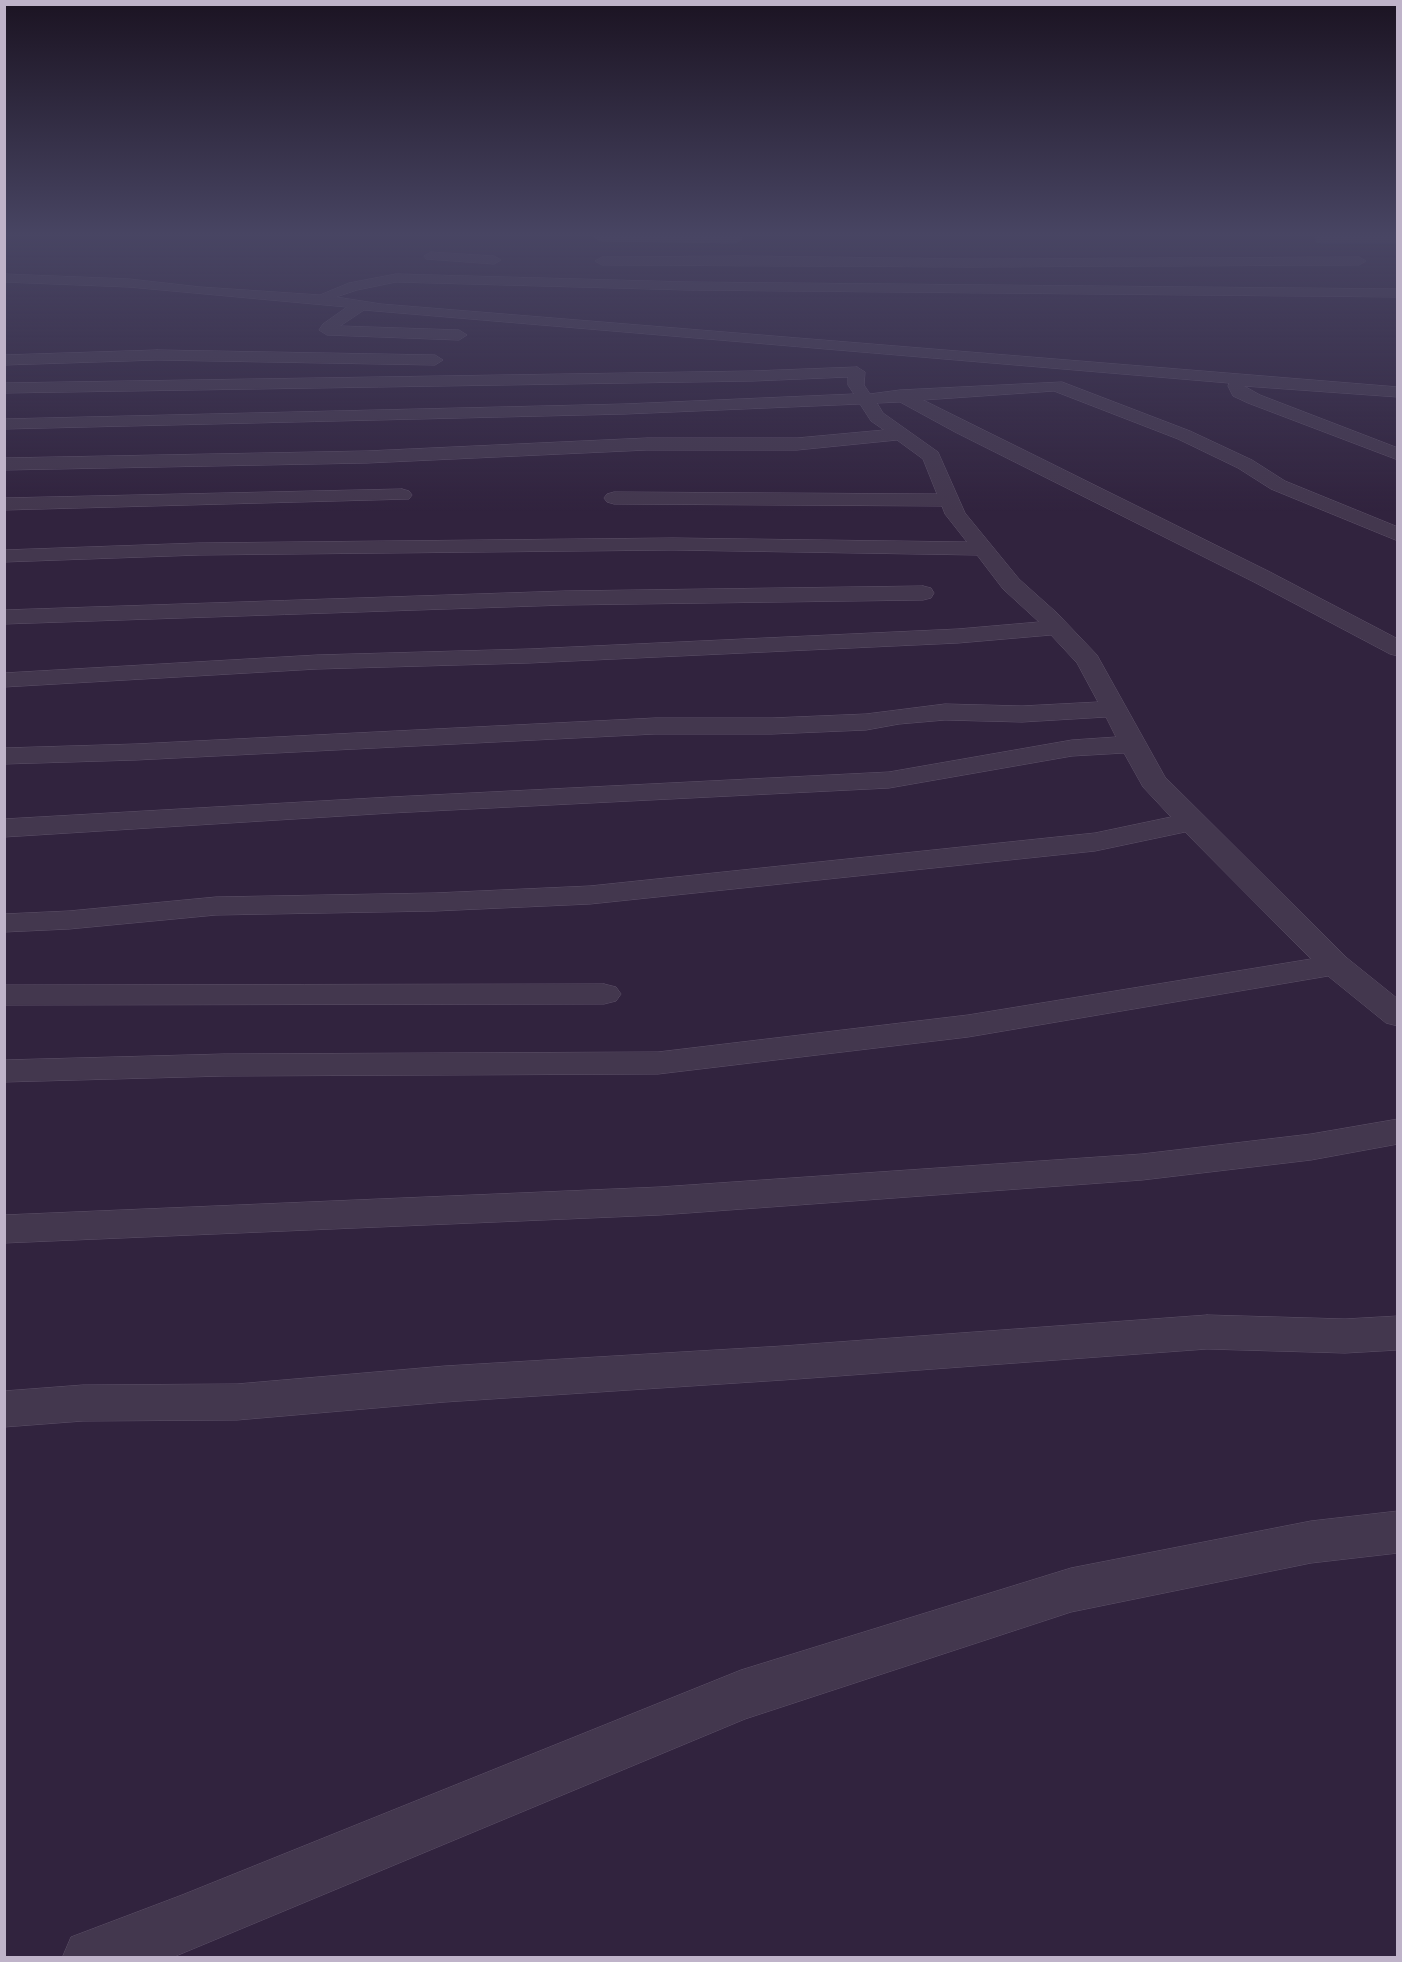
<!DOCTYPE html>
<style>
body{margin:0}
#map{position:relative;width:1402px;height:1962px;overflow:hidden;background:#31233e;font-family:Arial,sans-serif}
canvas{display:block}
.frame{position:absolute;inset:0;border:6px solid #bfb3c9;pointer-events:none}
</style>
<div id="map">
<canvas width="1402" height="1962"></canvas>
<div class="frame"></div>
</div>
<script>
const ctx = document.querySelector('canvas').getContext('2d');
ctx.lineJoin = 'round';
function toPath(rows) {
  const path = new Path2D();
  for (const r of rows) {
    path.moveTo(r[0], r[1]);
    for (let i = 2; i < r.length; i += 2) path.lineTo(r[i], r[i + 1]);
  }
  return path;
}
function strokePath(path, color, width, dash) {
  ctx.strokeStyle = color;
  ctx.lineWidth = width;
  ctx.lineCap = dash ? 'butt' : 'round';
  ctx.setLineDash(dash || []);
  ctx.stroke(path);
}
function fillPath(path, color) {
  ctx.fillStyle = color;
  ctx.fill(path, 'evenodd');
}
const street = toPath([
 [594,237,741,237,742,239,736,243,600,241,594,237],
 [1316,237,1398,237,1398,243,1321,243,1316,242,1316,237],
 [431,252,494,256,501,260,494,264,426,259,424,256,431,252],
 [743,256,972,259,1359,257,1366,261,1359,265,972,267,602,265,595,261,602,257,743,256],
 [4,274,129,279,200,287,320,295,349,283,396,274,687,282,1398,289,1398,297,687,290,396,282,357,290,336,297,381,304,1398,387,1398,397,1244,386,1260,395,1398,448,1398,460,1248,403,1233,396,1228,386,1229,383,364,310,340,326,459,330,467,335,459,340,327,335,319,330,323,324,347,307,129,287,4,282,4,274],
 [157,350,435,355,443,360,435,365,157,360,4,365,4,355,157,350],
 [857,367,865,372,864,385,870,394,900,390,1062,382,1190,431,1252,460,1285,481,1398,527,1398,541,1271,489,1238,468,1178,439,1054,391,923,400,1270,572,1398,639,1398,656,1390,654,1254,582,955,432,900,402,877,403,883,413,938,452,965,513,1019,579,1057,613,1097,655,1165,777,1347,958,1398,999,1398,1026,1386,1023,1328,976,968,1037,658,1074,224,1076,4,1082,4,1060,224,1054,658,1052,968,1015,1311,959,1185,832,1095,851,590,904,435,911,216,915,69,929,4,932,4,914,69,911,216,897,435,893,590,886,1095,833,1171,817,1143,787,1124,753,1072,756,889,788,391,813,4,837,4,819,391,797,889,772,1072,740,1116,737,1106,717,1022,722,945,720,899,724,866,730,772,734,655,734,136,760,4,764,4,748,136,744,655,718,772,718,866,714,945,704,1022,706,1098,702,1077,663,1051,635,958,643,529,663,317,669,4,687,4,673,317,655,529,649,958,629,1039,622,1003,589,977,555,673,550,199,555,4,562,4,550,199,543,673,538,967,542,945,514,942,506,614,504,607,502,604,498,607,494,614,492,937,494,923,459,897,440,797,450,647,450,367,463,4,470,4,458,367,451,647,438,797,438,884,430,871,421,860,404,625,414,4,429,4,419,625,404,854,394,848,385,848,377,753,381,4,393,4,383,753,371,857,367],
 [402,489,409,491,412,495,409,499,4,510,4,498,402,489],
 [923,586,931,588,934,593,931,598,923,600,565,605,4,624,4,610,565,591,923,586],
 [604,984,616,987,621,994,616,1001,604,1004,4,1005,4,985,604,984],
 [1398,1119,1398,1144,1311,1160,1142,1180,660,1215,4,1243,4,1215,660,1187,1142,1154,1311,1134,1398,1119],
 [1207,1315,1345,1319,1398,1316,1398,1350,1345,1353,1207,1349,783,1380,445,1402,237,1420,83,1421,4,1427,4,1391,83,1385,237,1384,445,1366,783,1346,1207,1315],
 [1398,1511,1398,1553,1311,1563,1071,1612,745,1719,171,1958,62,1958,71,1937,182,1895,741,1670,1071,1568,1311,1521,1398,1511]
]);
strokePath(street, '#5e5269', 1);
fillPath(street, '#43374e');
const sky = ctx.createLinearGradient(0, 0, 0, 512);
sky.addColorStop(0, '#1b1322');
sky.addColorStop(0.46, '#484563');
sky.addColorStop(1, '#48456300');
ctx.fillStyle = sky;
ctx.fillRect(0, 0, 1402, 512);
</script>
